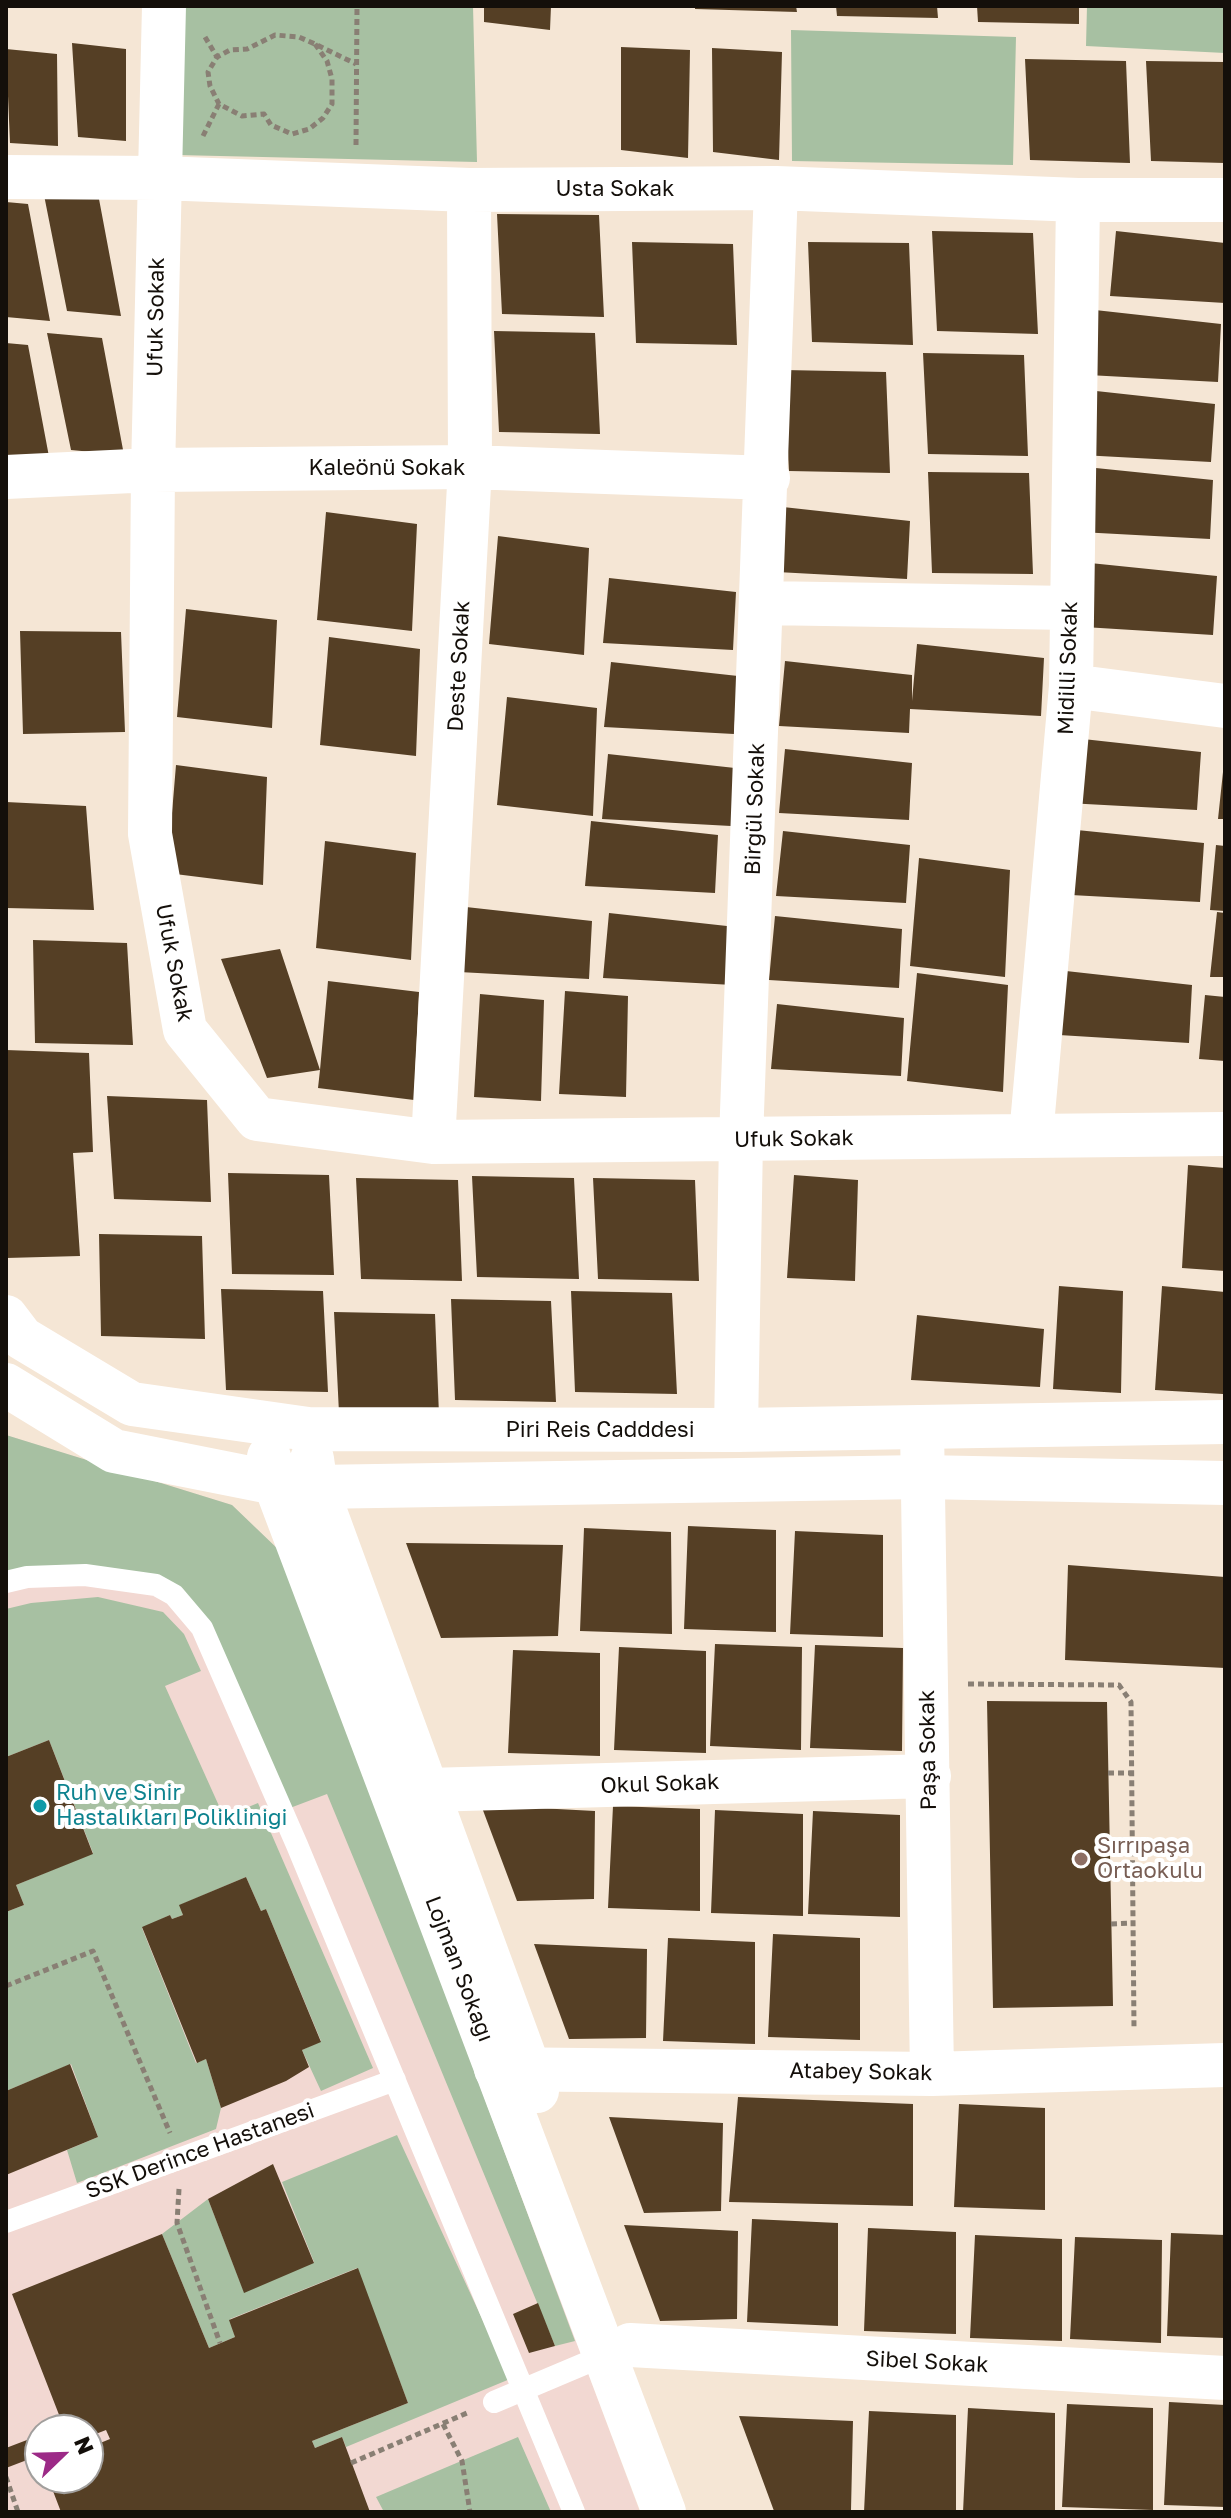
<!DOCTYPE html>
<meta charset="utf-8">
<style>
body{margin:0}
#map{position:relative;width:1231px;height:2518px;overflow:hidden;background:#f5e6d5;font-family:"Golos Text",sans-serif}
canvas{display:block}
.frame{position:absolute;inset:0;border:8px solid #140f0a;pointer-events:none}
.north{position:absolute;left:24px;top:2414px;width:80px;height:80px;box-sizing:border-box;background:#fff;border:2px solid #a19f9d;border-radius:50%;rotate:67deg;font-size:22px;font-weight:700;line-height:32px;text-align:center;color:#140f0a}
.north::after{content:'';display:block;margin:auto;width:28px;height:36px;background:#9c2a87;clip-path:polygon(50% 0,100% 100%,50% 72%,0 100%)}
</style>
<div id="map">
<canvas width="1231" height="2518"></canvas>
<div class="frame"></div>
<div class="north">N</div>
</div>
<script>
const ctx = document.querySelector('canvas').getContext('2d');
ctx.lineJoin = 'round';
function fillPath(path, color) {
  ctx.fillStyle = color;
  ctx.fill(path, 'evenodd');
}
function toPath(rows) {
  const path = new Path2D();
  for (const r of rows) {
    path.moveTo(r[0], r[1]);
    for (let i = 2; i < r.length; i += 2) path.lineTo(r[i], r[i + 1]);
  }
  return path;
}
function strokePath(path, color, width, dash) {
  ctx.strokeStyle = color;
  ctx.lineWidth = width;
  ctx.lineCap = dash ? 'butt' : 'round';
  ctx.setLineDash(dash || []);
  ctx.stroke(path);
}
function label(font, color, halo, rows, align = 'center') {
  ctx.font = font + ' "Golos Text",sans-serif';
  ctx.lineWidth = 8;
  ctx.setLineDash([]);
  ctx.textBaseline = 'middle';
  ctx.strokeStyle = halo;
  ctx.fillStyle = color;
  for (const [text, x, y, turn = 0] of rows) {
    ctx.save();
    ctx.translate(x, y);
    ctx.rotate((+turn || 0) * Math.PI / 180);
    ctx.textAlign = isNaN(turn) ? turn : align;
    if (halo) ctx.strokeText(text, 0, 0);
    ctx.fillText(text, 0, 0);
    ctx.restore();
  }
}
const medical = toPath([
 [6,1435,232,1505,281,1552,640,2512,6,2512],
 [40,2430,88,2430,88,2478,40,2478]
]);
const green = toPath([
 [177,6,473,6,477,162,177,155],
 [1087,6,1225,6,1225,53,1086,46],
 [791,30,1016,37,1013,165,792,161],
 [6,1435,232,1505,281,1552,575,2341,555,2346,327,1794,282,1811,202,1628,156,1585,6,1582],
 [98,1597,163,1612,184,1634,201,1671,165,1686,224,1817,258,1803,373,2068,321,2091,302,2050,321,2041,266,1909,261,1911,246,1877,180,1905,183,1915,172,1919,170,1915,142,1928,196,2063,206,2059,221,2108,216,2129,77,2183,67,2150,98,2137,71,2064,6,2091,6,1912,24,1905,16,1885,93,1853,49,1740,6,1757,6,1609,31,1603],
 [397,2135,510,2379,346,2447,342,2437,315,2448,312,2441,408,2403,357,2268,230,2319,235,2337,209,2348,162,2234,208,2199,244,2292,314,2262,282,2182],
 [518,2437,551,2512,384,2512,376,2497]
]);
const building = toPath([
 [484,6,551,6,550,30,484,22],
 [695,6,796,6,797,12,695,9],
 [836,6,937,6,938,18,837,16],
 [977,6,1079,6,1079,24,978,22],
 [72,43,126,49,126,141,78,137],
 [621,47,690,50,688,158,621,150],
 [712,48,782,52,779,160,713,152],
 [6,49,57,54,58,146,10,143],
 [1025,59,1126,61,1130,163,1030,160],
 [1146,61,1225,62,1225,163,1151,161],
 [44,195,99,199,121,316,67,311],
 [6,202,28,204,50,321,6,317],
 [497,214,599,215,604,317,502,314],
 [932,231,1033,233,1038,334,937,331],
 [1116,231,1225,243,1225,303,1110,296],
 [632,242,733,244,737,345,636,343],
 [808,242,909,243,913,345,812,342],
 [1095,310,1221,324,1218,382,1088,375],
 [494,331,595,333,600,434,499,432],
 [47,333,102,338,124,455,71,450],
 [6,343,28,345,50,462,6,458],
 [923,353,1024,355,1028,456,928,454],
 [784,370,886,372,890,473,789,471],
 [1087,390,1215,404,1211,462,1081,455],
 [1086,467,1213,480,1210,539,1080,532],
 [928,472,1029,473,1033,574,932,573],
 [783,507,910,521,907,579,777,572],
 [326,512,417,524,412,631,317,620],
 [498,536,589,548,584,655,489,644],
 [1090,563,1217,576,1213,635,1084,627],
 [609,578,736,592,733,650,603,643],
 [186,609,277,620,272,728,177,717],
 [20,631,121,632,125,732,23,734],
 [329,637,420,649,416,756,320,745],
 [917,644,1044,658,1041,716,910,709,909,733,779,726,785,661,912,675,912,701],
 [611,662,738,676,734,734,604,727],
 [507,697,597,708,593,816,497,805],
 [1074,738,1201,752,1197,810,1067,803],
 [785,749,912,763,909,820,779,813],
 [608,754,735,768,731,826,602,819],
 [176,765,267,777,263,885,167,873],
 [1223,772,1225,772,1225,819,1218,819],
 [6,802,86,806,94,910,6,908],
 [591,821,718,835,715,893,585,886],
 [1077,830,1204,843,1200,902,1071,895],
 [783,831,910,845,906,903,776,896],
 [325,841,416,853,411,960,316,948],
 [1216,845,1225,846,1225,911,1210,910],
 [919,858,1010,870,1005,977,910,966],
 [466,907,592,921,589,979,459,972],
 [1217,912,1225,913,1225,977,1210,977],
 [609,913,736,927,733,985,603,978],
 [775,916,902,929,899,988,769,980],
 [33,940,127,943,133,1045,35,1043],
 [280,949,320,1070,328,981,419,992,414,1100,318,1088,320,1070,267,1078,221,959],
 [1066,971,1192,985,1189,1043,1059,1035],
 [917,973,1008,985,1003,1092,907,1081],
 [565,991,628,996,626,1097,559,1094],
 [480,994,544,1000,541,1101,474,1097],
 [1205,995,1225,997,1225,1061,1199,1059],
 [777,1004,904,1018,901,1076,771,1069],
 [6,1050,89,1053,93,1152,73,1153,80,1256,6,1258],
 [107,1096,207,1100,211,1202,114,1199],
 [1188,1165,1225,1168,1225,1271,1182,1268],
 [228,1173,329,1175,334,1275,232,1274],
 [794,1175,858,1180,855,1281,787,1278],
 [472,1176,574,1178,579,1279,477,1277],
 [356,1178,458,1180,462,1281,361,1279],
 [593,1178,695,1180,699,1281,598,1279],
 [99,1234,202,1236,205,1339,101,1336],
 [1059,1286,1123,1291,1121,1393,1053,1389],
 [1162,1286,1225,1292,1223,1394,1155,1390],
 [221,1289,323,1291,328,1392,226,1390],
 [571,1291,672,1293,677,1394,575,1392],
 [451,1299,551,1301,556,1402,455,1400],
 [334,1312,435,1314,439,1415,339,1413],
 [917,1315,1044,1329,1040,1387,911,1380],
 [688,1526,776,1530,776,1632,684,1629],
 [584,1528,671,1532,672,1634,580,1631],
 [795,1531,883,1535,883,1637,790,1634],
 [406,1543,563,1545,558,1636,441,1638],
 [1068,1565,1225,1577,1225,1668,1065,1660],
 [715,1644,802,1647,801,1750,710,1746],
 [815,1645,903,1648,902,1751,810,1748],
 [619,1647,706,1651,706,1753,614,1750],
 [513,1650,600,1653,600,1756,508,1753],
 [987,1701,1107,1702,1113,2006,993,2008],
 [49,1740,93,1854,16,1885,24,1905,6,1912,6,1757],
 [481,1805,595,1811,594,1899,517,1901],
 [613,1806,700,1809,700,1911,608,1908],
 [715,1810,803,1814,803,1916,711,1913],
 [813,1811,900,1815,900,1917,808,1914],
 [246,1877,261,1911,266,1909,321,2042,302,2050,309,2067,286,2081,221,2108,206,2059,197,2063,142,1927,170,1915,172,1919,183,1915,179,1905],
 [773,1934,860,1938,860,2040,768,2037],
 [668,1938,755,1942,755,2044,663,2041],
 [534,1944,647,1949,646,2038,569,2039],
 [70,2064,98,2137,6,2175,6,2091],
 [738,2097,913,2104,913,2206,729,2202],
 [959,2104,1045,2108,1045,2210,954,2207],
 [609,2117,723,2123,721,2211,644,2213],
 [273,2164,314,2263,244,2293,208,2199],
 [752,2219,838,2223,838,2326,747,2322],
 [624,2225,738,2231,737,2319,660,2321],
 [868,2228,956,2232,956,2334,864,2331],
 [1171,2233,1225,2235,1225,2338,1167,2336],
 [162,2234,209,2348,235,2337,229,2320,358,2268,408,2403,312,2441,315,2448,342,2437,370,2512,61,2512,48,2478,88,2478,88,2448,110,2439,106,2430,88,2437,88,2430,52,2430,63,2425,12,2294],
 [975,2235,1062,2239,1062,2341,970,2338],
 [1075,2237,1162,2240,1161,2343,1070,2339],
 [538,2303,555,2346,529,2353,513,2314],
 [1169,2402,1225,2405,1225,2507,1164,2505],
 [1067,2404,1153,2408,1153,2510,1062,2507],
 [968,2408,1055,2413,1055,2512,963,2512],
 [869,2411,956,2415,956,2512,864,2512],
 [739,2416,853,2421,851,2510,774,2511],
 [40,2435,40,2455,6,2468,6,2448]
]);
const path = toPath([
 [205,37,217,57],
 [315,44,327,61,332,79,332,104,323,118,309,129,292,134,271,125,264,114,242,116,219,104,210,86,208,72,217,57,230,50,247,49,275,35,299,37,315,44,356,64],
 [203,136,219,104],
 [356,145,357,6],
 [968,1684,1119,1685,1131,1702,1134,2027],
 [1108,1773,1132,1773],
 [1111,1924,1133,1923],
 [6,1986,93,1951,170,2133],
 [179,2189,177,2223,220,2343],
 [443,2424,462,2461,470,2512],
 [351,2463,467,2413],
 [6,2477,18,2512]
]);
const service = toPath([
 [6,1582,27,1577,85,1575,156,1585,174,1595,202,1628,297,1845,574,2512],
 [6,2222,395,2080],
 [494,2402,610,2353]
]);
const minor = toPath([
 [164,6,153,470,150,834,185,1030,257,1119,433,1142,1225,1134],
 [6,177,160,178,469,190,776,188,1078,200,1225,200],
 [6,477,153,470,470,467,768,478],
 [763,603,1071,608],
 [1071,686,1225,706],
 [1031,1136,1071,686,1078,200],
 [433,1142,470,467,469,190],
 [922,1427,932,2074],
 [736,1430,741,1139,776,188],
 [392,1791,929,1776],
 [496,2069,932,2074,1225,2065],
 [630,2345,1225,2378]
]);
const secondary = toPath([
 [6,1317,22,1338,132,1404,308,1429,736,1430,1225,1422],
 [6,1385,114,1451,275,1483,316,1487,922,1477,1225,1483],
 [269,1457,275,1483,664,2512],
 [312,1459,316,1487,537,2091]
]);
const markers = [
 [40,1806,8,"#0f9aa8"],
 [1081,1859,8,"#8d6e63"]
];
const streetNames = [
 ["Usta Sokak",615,189],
 ["Ufuk Sokak",156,317,-89],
 ["Kaleönü Sokak",387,468],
 ["Deste Sokak",459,666,-87],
 ["Midilli Sokak",1068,668,-88],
 ["Birgül Sokak",755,809,-88],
 ["Ufuk Sokak",174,963,79],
 ["Ufuk Sokak",794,1139,-1],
 ["Piri Reis Cadddesi",600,1430],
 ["Paşa Sokak",928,1750,-91],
 ["Okul Sokak",660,1784,-2],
 ["Lojman Sokağı",459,1969,69],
 ["Atabey Sokak",861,2072,1],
 ["SSK Derince Hastanesi",200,2151,-20],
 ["Sibel Sokak",927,2362,3]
];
const cultureNames = [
 ["Ruh ve Sinir",56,1793],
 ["Hastalıkları Polikliniği",56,1818]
];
const educationNames = [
 ["Sırrıpaşa",1097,1846],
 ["Ortaokulu",1097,1871]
];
fillPath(medical, '#f2d8d2');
fillPath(green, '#a7c0a2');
fillPath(building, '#553f25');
strokePath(path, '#897f74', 5, [6, 4]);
strokePath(service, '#fff', 22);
strokePath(minor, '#fff', 44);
strokePath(secondary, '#fff', 44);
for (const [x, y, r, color] of markers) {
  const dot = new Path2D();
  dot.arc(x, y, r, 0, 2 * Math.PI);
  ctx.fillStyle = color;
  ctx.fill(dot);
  strokePath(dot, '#fff', 3);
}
label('22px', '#140f0a', '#fff', streetNames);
label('22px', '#0d838f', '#fff', cultureNames, 'left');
label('22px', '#785e54', '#fff', educationNames, 'left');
</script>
